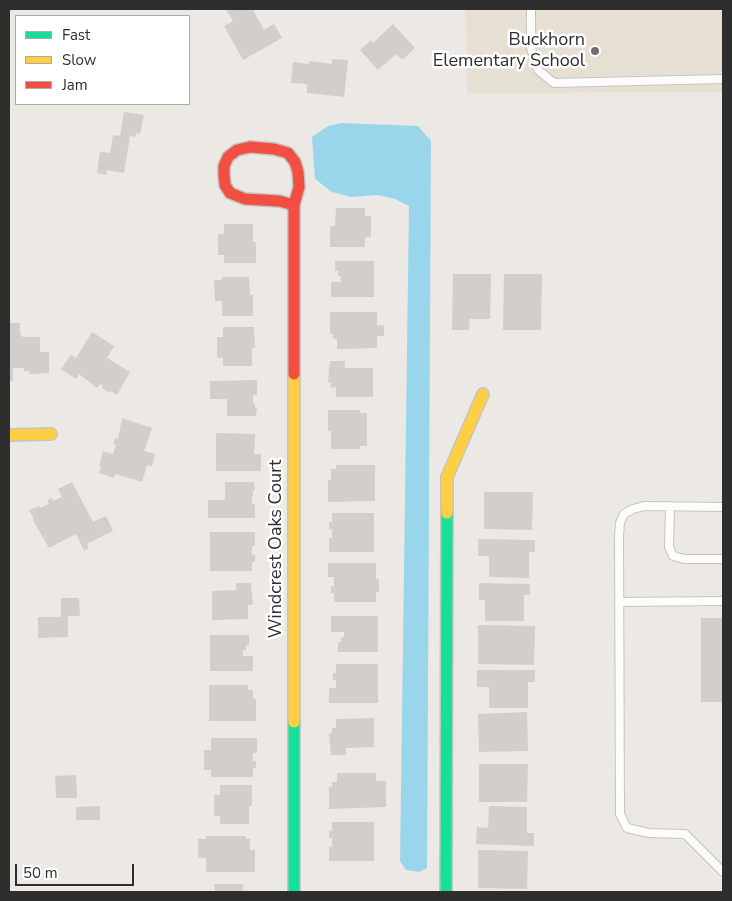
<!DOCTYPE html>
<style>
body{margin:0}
#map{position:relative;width:732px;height:901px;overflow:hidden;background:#ece8e4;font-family:"Nunito Sans",sans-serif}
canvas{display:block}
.frame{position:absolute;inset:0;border:10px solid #2e2e2e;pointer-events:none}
.legend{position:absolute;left:15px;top:15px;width:175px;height:90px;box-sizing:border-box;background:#fff;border:1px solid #ababab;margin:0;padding:6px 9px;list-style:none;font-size:15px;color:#2e2e2e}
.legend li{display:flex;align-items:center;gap:10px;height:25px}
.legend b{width:25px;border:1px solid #ababab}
.scale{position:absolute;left:15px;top:864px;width:119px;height:22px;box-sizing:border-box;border:2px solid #2e2e2e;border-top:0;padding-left:6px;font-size:15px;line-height:18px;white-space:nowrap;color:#2e2e2e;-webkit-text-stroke:4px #fff;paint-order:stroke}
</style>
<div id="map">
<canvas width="732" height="901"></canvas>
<div class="frame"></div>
<ul class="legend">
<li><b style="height:6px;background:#16e098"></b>Fast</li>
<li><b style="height:6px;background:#ffcf43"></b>Slow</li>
<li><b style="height:6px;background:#f24e42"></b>Jam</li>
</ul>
<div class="scale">50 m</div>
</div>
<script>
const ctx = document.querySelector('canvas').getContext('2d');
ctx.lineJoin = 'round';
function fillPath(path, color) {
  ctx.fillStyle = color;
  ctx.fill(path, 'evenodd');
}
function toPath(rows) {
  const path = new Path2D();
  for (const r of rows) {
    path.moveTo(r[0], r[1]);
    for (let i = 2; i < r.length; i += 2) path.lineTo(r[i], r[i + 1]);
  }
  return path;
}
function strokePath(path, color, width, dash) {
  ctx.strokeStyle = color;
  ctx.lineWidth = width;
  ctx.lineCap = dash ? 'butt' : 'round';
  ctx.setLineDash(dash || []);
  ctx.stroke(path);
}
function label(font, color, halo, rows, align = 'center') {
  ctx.font = font + ' "Nunito Sans",sans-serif';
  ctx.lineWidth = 5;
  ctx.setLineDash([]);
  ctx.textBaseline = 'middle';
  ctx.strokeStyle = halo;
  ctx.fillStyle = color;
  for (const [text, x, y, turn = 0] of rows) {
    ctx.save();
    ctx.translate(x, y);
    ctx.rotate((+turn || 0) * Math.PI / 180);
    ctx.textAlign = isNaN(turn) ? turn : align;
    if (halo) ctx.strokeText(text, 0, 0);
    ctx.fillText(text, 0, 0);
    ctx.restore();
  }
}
const education = toPath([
 [466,9,723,9,723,92,467,93]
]);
const water = toPath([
 [342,123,418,126,431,141,427,868,419,872,406,870,400,861,409,206,395,199,378,195,351,197,332,192,315,179,312,137,328,126]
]);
const building = toPath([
 [226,9,250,9,252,11,253,10,264,30,274,24,282,38,243,60,224,26,233,21],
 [393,24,415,48,402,60,396,54,378,70,360,50,371,40,373,43],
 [332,59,348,60,344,97,307,93,307,84,291,83,293,62,309,64,309,61,332,64],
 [124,112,144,115,140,134,136,133,135,137,130,136,124,173,107,170,106,175,97,173,100,152,110,153,113,135,120,136],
 [336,208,365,208,365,216,371,216,371,237,365,237,365,247,330,247,330,226,335,226],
 [224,224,253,224,253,242,256,242,256,263,224,263,224,255,218,255,218,234,224,234],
 [335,261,374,261,374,297,331,297,331,282,341,282,341,276,338,276,338,271,335,271],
 [453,274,491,274,490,319,470,319,469,330,452,330],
 [504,274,542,274,541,330,503,330],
 [222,277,249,277,250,295,253,295,253,316,222,316,222,301,215,301,214,280,222,280],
 [330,312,377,312,377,326,384,325,384,336,377,336,377,348,337,349,337,339,333,339,333,334,330,334],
 [9,323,20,323,20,334,23,337,40,337,40,352,49,352,49,373,29,374,29,371,24,371,24,368,13,368,13,381,9,381],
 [223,327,254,327,255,348,252,348,252,366,223,366,223,358,217,358,217,337,223,337],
 [92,332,114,346,107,358,130,372,117,395,111,391,110,393,102,388,103,386,100,384,97,388,79,374,76,379,61,369,71,355,76,358],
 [330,361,345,361,345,368,373,368,373,397,336,397,336,387,331,388,331,382,328,382],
 [257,380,257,395,253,395,253,403,255,403,255,407,257,409,256,416,227,416,227,399,210,399,210,381],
 [328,410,360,410,360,413,367,413,367,446,360,446,360,449,331,449,331,431,328,431],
 [122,418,152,428,144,451,155,454,152,466,147,465,142,482,115,474,114,478,99,473,101,466,99,466,103,451,113,454,116,445,113,444,115,438,118,439],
 [216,433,255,434,254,454,261,454,261,471,216,471],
 [336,465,375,465,375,501,328,502,328,480,331,480,331,469,336,469],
 [72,482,93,522,106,516,113,531,87,544,89,548,84,551,76,534,49,548,33,520,34,519,29,510,39,506,40,508,49,504,47,500,52,498,53,501,62,497,58,489],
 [225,482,254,482,255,489,253,491,253,496,252,496,252,504,255,504,255,518,208,518,208,500,225,500],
 [484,492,533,492,532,530,484,529],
 [332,513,374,513,374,552,329,552,329,538,332,538,332,529,329,529,329,522,332,522],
 [210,532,255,532,255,546,252,546,252,555,255,555,255,562,252,562,252,571,210,571],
 [478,539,535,540,535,552,529,552,529,578,489,577,489,556,478,556],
 [328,563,376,563,376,579,379,579,379,592,376,592,376,602,334,602,334,593,331,593,331,586,334,586,334,577,328,577],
 [236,583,251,583,253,605,248,605,248,619,212,620,212,591,236,590],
 [479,583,530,584,530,595,524,595,524,621,485,621,485,600,479,600],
 [61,598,79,598,80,616,68,616,68,637,38,638,38,617,61,617],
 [331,616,378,616,378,652,338,652,338,642,341,642,341,637,344,637,344,632,331,632],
 [701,618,723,618,723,702,701,702],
 [478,625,535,626,534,665,478,664],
 [210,635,249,635,249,645,246,645,246,650,243,650,243,656,253,656,253,671,210,671],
 [336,664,378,664,378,703,329,703,329,688,336,688,336,680,333,680,333,673,336,673],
 [477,670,535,670,535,682,528,682,528,708,489,708,489,687,477,687],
 [209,685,248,685,248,690,253,690,253,699,256,699,256,721,209,721],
 [527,712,528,751,479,752,478,714],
 [374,718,374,747,346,748,346,755,331,755,329,733,332,733,332,728,336,728,336,719],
 [211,738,257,738,257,753,253,753,253,761,256,761,256,768,253,768,253,777,211,777,211,770,204,770,204,750,211,750],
 [479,764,528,764,527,802,479,802],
 [337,773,376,773,376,781,386,781,386,807,329,809,329,787,332,787,332,782,337,782],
 [76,775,77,798,56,798,55,776],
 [220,785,252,785,252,806,249,806,249,824,220,824,220,816,214,816,214,795,220,795],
 [100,806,100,820,76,820,76,807],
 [489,806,527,807,527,833,534,833,534,846,476,844,477,827,488,828],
 [332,822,374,822,374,861,329,861,329,847,332,847,332,838,329,838,329,831,332,831],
 [206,836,246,836,246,839,250,839,250,850,255,850,255,872,206,872,206,858,198,858,198,839,206,839],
 [478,850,528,851,527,889,478,888],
 [214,884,243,884,243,892,215,892]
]);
const lane = toPath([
 [531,9,531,48,538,70,554,83,723,79],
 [670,506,669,547,673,556,684,559,723,559],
 [723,507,644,506,633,509,624,514,620,523,619,537,620,814,627,828,649,833,685,834,723,872],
 [619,602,723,601]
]);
const fast = toPath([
 [294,722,294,892],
 [446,892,447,513]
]);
const slow = toPath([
 [294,374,294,722],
 [9,435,51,434],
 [447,513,447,477,483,394]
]);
const jam = toPath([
 [294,205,279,201,245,199,230,193,225,185,224,175,224,166,228,157,237,150,250,147,274,149,288,153,295,162,298,172,299,187,294,205,294,374]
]);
const markers = [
 [595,51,5,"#706f6e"]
];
const poiNames = [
 ["Buckhorn",585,41],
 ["Elementary School",585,62]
];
const streetNames = [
 ["Windcrest Oaks Court",277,549,-90]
];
fillPath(education, '#e6e0d3');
fillPath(water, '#99d6ec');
fillPath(building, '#d1cecb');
strokePath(lane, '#c5c4c5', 10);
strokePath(fast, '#c5c4c5', 14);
strokePath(slow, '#c5c4c5', 14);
strokePath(jam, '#c5c4c5', 14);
strokePath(lane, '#fcfcfb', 8);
strokePath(fast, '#16e098', 11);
strokePath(slow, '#ffcf43', 11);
strokePath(jam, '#f24e42', 11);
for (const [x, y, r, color] of markers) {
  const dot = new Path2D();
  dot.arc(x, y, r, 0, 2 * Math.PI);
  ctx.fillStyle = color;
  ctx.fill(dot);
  strokePath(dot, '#fff', 2);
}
label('18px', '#2e2e2e', '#fff', poiNames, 'right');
label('18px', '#2e2e2e', '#fff', streetNames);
</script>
